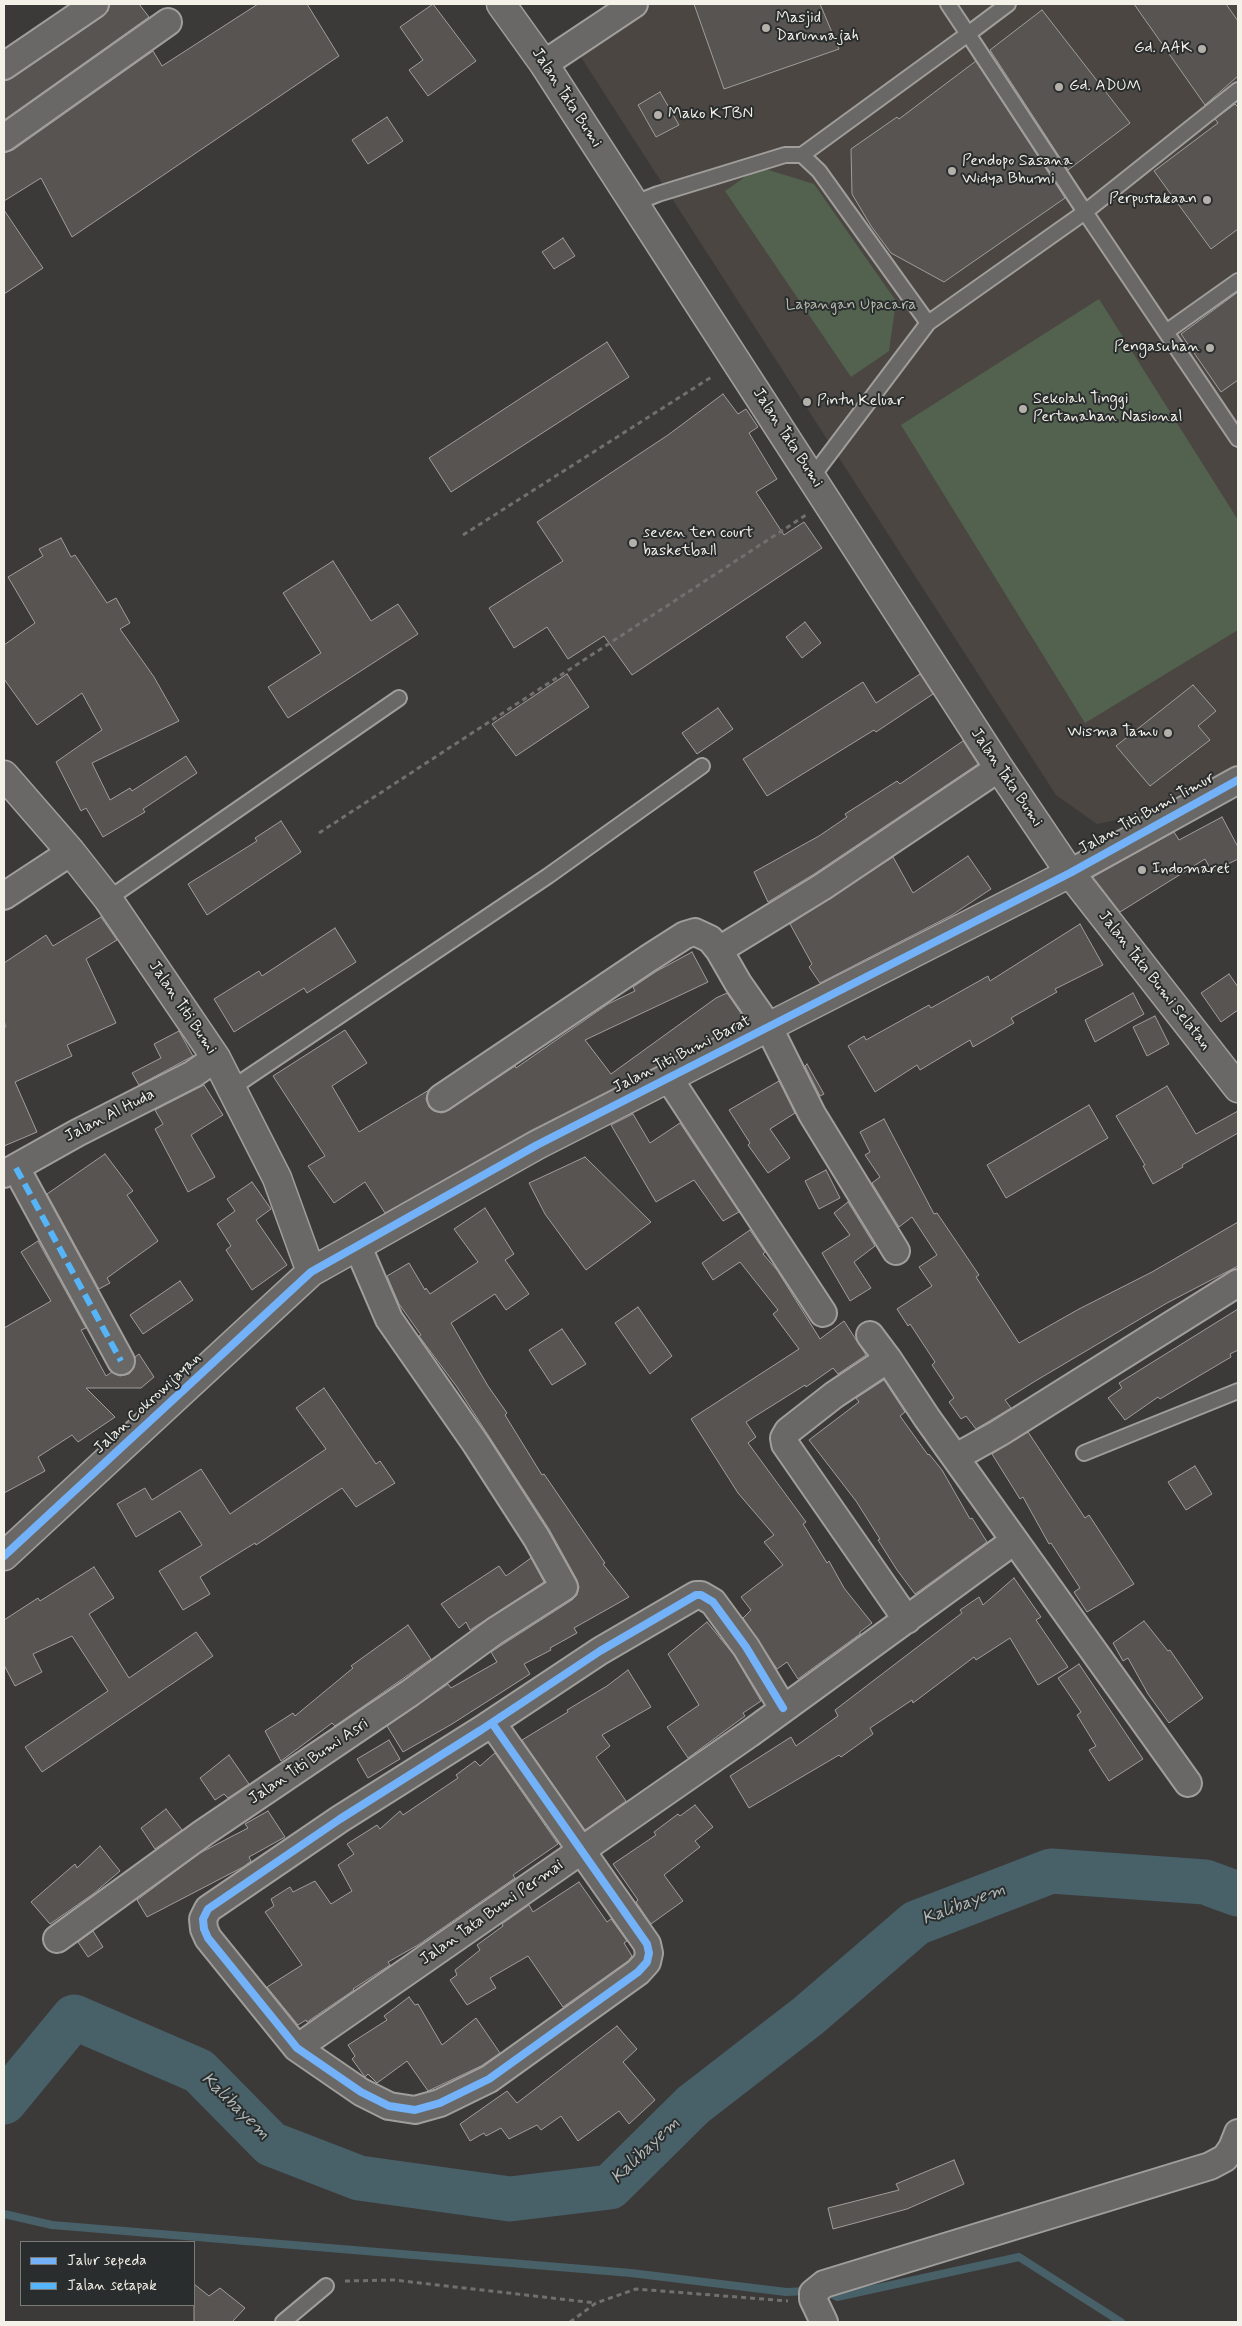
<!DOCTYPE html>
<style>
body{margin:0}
#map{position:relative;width:1242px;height:2326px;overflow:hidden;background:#3c3a39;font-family:Mynerve,sans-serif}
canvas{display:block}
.frame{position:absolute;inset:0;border:5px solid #f4f1e8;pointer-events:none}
.legend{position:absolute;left:20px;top:2241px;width:175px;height:65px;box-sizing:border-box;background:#2a2d2e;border:1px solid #7b7b78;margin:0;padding:6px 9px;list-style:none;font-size:15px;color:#f4f1e8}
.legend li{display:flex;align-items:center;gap:10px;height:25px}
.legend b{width:25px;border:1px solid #7b7b78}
</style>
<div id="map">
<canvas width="1242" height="2326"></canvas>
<div class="frame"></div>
<ul class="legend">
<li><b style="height:6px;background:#73b2f8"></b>Jalur sepeda</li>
<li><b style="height:6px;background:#56b5f8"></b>Jalan setapak</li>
</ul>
</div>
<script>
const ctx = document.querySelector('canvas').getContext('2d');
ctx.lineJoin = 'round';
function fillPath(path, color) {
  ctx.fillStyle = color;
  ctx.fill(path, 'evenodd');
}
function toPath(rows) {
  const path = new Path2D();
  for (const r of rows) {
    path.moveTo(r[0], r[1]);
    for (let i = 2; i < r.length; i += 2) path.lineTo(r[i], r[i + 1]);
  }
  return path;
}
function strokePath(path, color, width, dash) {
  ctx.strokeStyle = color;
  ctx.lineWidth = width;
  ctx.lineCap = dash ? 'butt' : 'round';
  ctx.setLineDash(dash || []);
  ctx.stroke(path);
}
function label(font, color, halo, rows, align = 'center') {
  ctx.font = font + ' Mynerve,sans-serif';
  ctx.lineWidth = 4;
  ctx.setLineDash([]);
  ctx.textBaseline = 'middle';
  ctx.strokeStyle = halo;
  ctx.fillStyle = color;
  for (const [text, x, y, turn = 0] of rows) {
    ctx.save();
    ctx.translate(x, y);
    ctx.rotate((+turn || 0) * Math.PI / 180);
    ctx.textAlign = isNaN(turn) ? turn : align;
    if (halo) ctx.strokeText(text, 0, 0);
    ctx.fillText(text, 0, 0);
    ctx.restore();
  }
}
const built = toPath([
 [650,4,1238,4,1238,764,1136,816,1097,824,1056,795,579,54]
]);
const green = toPath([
 [759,167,814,184,896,301,889,351,851,377,725,191],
 [1099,299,1238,520,1238,630,1085,723,901,425]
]);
const stream = toPath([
 [4,2214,52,2225,631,2273,786,2292,808,2291],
 [825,2291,837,2297,1019,2257,1121,2322]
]);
const river = toPath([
 [4,2102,74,2017,199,2071,271,2144,359,2178,510,2199,610,2187,693,2105,808,2016,916,1923,1051,1871,1205,1882,1238,1894]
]);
const building = toPath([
 [110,4,139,4,149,17,4,120,4,81,12,78,103,16,108,11,110,4],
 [258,4,307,4,339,56,72,237,41,178,4,201,4,153,13,150,153,51,162,66,258,4],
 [433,4,476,61,428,96,409,70,423,60,400,27,433,4],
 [694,4,820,4,839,49,724,89,694,4],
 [1134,4,1226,4,1238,21,1238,76,1205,105,1134,4],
 [1042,10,1130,123,1068,170,990,50,1042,10],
 [976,61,1065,198,944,282,891,253,871,226,852,194,851,149,897,117,899,119,976,61],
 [660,92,679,125,656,137,638,105,660,92],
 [1235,104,1238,107,1238,229,1211,249,1154,171,1218,123,1215,119,1235,104],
 [387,117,403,141,368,164,352,140,387,117],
 [4,210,43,268,4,294,4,210],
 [563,238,575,256,554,269,542,252,563,238],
 [1238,292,1238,380,1221,392,1181,334,1238,292],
 [607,342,629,377,451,492,429,458,607,342],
 [723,394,738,414,746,409,758,427,749,433,777,479,756,492,784,535,804,522,822,548,632,675,604,636,568,659,547,627,514,648,489,608,563,561,537,522,668,435,723,394],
 [61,538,71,557,75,555,107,603,116,598,130,623,120,629,154,677,179,721,92,763,110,800,130,788,132,791,186,756,197,773,143,809,145,812,103,837,86,808,81,811,56,762,102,730,82,693,37,725,4,679,4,645,35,623,8,577,43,556,39,549,61,538],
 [333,561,371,621,398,604,418,634,288,718,268,687,321,653,283,593,333,561],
 [805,622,821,643,802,658,786,637,805,622],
 [567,674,589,707,516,756,492,724,567,674],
 [920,674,933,694,876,732,874,730,767,796,743,759,863,682,876,703,920,674],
 [1193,685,1216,711,1198,726,1210,740,1150,786,1116,746,1193,685],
 [718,708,733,729,697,754,682,733,718,708],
 [963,741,978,764,814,874,768,902,754,872,819,836,847,817,845,814,897,781,900,784,963,741],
 [1222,817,1238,847,1238,859,1212,872,1205,859,1120,912,1093,877,1174,832,1179,840,1222,817],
 [281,821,301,852,207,915,188,884,257,841,255,838,281,821],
 [968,856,991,889,952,915,820,983,809,967,812,964,790,924,893,857,913,893,968,856],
 [101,917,117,940,86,959,116,1023,67,1045,72,1056,15,1082,37,1132,4,1146,4,963,46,935,53,946,101,917],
 [1080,924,1103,965,1055,989,1057,992,1011,1018,1014,1023,973,1047,970,1040,920,1070,917,1065,875,1092,848,1046,864,1036,866,1040,929,1005,931,1008,988,976,990,981,1080,924],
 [335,928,356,962,307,993,304,988,234,1032,214,999,259,971,262,976,335,928],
 [692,952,708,982,585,1040,611,1074,716,998,727,993,746,1021,530,1131,385,1213,365,1182,334,1203,308,1166,325,1156,273,1076,345,1030,367,1063,332,1086,359,1132,429,1090,426,1099,429,1107,434,1111,442,1113,449,1110,515,1066,516,1068,608,1004,635,991,633,987,657,971,692,952],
 [1229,974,1238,987,1238,1010,1221,1022,1201,993,1229,974],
 [1133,993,1144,1014,1095,1042,1085,1020,1133,993],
 [1155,1016,1169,1044,1147,1056,1133,1027,1155,1016],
 [179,1031,193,1056,139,1085,132,1073,161,1058,154,1044,179,1031],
 [807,1064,824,1094,820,1096,805,1066,807,1064],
 [779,1081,795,1113,770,1129,790,1158,768,1173,748,1145,750,1143,729,1110,779,1081],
 [204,1085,223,1115,191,1135,215,1177,188,1192,155,1129,163,1124,155,1110,204,1085],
 [1167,1086,1196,1134,1238,1111,1238,1133,1182,1165,1183,1167,1153,1184,1143,1166,1145,1165,1116,1116,1167,1086],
 [1089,1105,1108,1138,1006,1198,987,1165,1089,1105],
 [633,1114,650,1143,680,1123,739,1212,723,1221,694,1180,656,1202,611,1125,633,1114],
 [884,1119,934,1214,937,1213,979,1275,976,1277,1019,1343,1079,1309,1152,1272,1238,1222,1238,1266,1167,1303,1037,1380,1005,1400,1011,1408,976,1429,966,1416,961,1419,949,1402,954,1398,932,1365,935,1362,910,1324,908,1326,897,1309,932,1286,919,1267,937,1255,912,1217,899,1227,872,1183,880,1177,865,1155,870,1152,860,1132,884,1119],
 [105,1154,133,1191,127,1195,158,1241,107,1278,110,1283,99,1289,47,1194,105,1154],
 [585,1157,651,1222,586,1270,545,1214,529,1183,585,1157],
 [826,1170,840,1198,819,1209,805,1181,826,1170],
 [252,1182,271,1209,256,1220,287,1265,252,1290,226,1250,231,1246,217,1224,235,1211,227,1199,252,1182],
 [848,1202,875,1246,854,1262,871,1288,850,1301,822,1253,850,1235,834,1213,848,1202],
 [485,1208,514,1254,505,1260,529,1294,506,1310,495,1294,451,1323,488,1386,507,1413,505,1415,542,1475,544,1474,605,1563,603,1564,629,1597,574,1628,577,1633,550,1648,551,1650,524,1664,530,1674,452,1724,403,1752,387,1726,448,1684,451,1688,497,1662,491,1652,572,1600,577,1595,579,1587,577,1580,549,1529,457,1387,419,1336,421,1335,399,1304,387,1276,409,1263,425,1290,426,1288,430,1294,478,1262,454,1229,485,1208],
 [750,1230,765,1252,763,1254,777,1270,820,1339,844,1321,866,1355,838,1374,833,1368,806,1387,805,1385,746,1422,756,1437,748,1443,806,1522,803,1524,827,1563,829,1561,844,1588,872,1623,860,1632,860,1634,798,1679,787,1662,777,1669,743,1618,751,1610,741,1597,783,1565,764,1542,774,1535,738,1493,691,1419,799,1349,773,1314,778,1310,740,1262,713,1280,702,1263,750,1230],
 [38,1241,86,1328,81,1330,106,1376,112,1372,120,1376,129,1374,134,1368,135,1357,139,1354,154,1377,141,1388,86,1388,115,1417,78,1442,72,1435,38,1457,45,1471,4,1493,4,1328,51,1301,21,1252,38,1241],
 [180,1281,193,1300,143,1334,130,1315,180,1281],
 [638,1307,672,1356,650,1374,615,1323,638,1307],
 [1238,1309,1238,1350,1230,1354,1231,1357,1160,1399,1158,1397,1125,1420,1108,1398,1122,1388,1119,1383,1238,1309],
 [562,1329,586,1364,552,1385,529,1350,562,1329],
 [884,1380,905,1412,900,1416,928,1455,929,1454,942,1470,970,1519,972,1518,987,1542,915,1594,897,1570,878,1540,880,1539,856,1501,809,1440,859,1402,856,1398,884,1380],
 [324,1388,376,1464,380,1461,395,1483,356,1507,342,1488,256,1545,255,1543,200,1577,210,1594,183,1610,159,1571,202,1545,180,1511,136,1537,117,1504,145,1488,152,1500,201,1469,230,1514,326,1449,296,1408,324,1388],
 [1028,1432,1085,1518,1089,1515,1134,1584,1087,1612,1074,1592,1080,1588,1051,1543,1049,1544,1023,1497,1020,1499,992,1454,1028,1432],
 [1195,1466,1212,1494,1186,1510,1168,1482,1195,1466],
 [531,1558,544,1582,470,1630,466,1622,459,1628,441,1604,499,1566,506,1576,531,1558],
 [94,1567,114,1598,89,1614,129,1678,196,1632,213,1656,42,1772,25,1747,108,1691,72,1636,33,1654,42,1672,15,1686,4,1665,4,1620,38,1598,40,1601,94,1567],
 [1014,1578,1041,1617,1036,1620,1068,1667,1038,1685,1010,1638,976,1660,974,1657,913,1703,912,1700,870,1728,873,1734,841,1757,839,1755,749,1808,730,1776,791,1737,796,1746,838,1716,835,1710,962,1613,960,1610,979,1597,983,1605,1014,1578],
 [1144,1621,1168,1651,1170,1650,1203,1698,1169,1723,1148,1694,1128,1658,1123,1661,1113,1643,1144,1621],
 [707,1622,734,1655,761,1701,743,1713,745,1716,688,1758,667,1727,699,1705,668,1654,707,1622],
 [408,1625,431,1659,335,1726,332,1723,281,1761,265,1731,293,1713,295,1716,353,1668,351,1666,408,1625],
 [1079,1664,1143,1759,1109,1781,1089,1750,1096,1746,1077,1715,1081,1712,1058,1678,1079,1664],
 [628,1670,651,1707,602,1735,610,1746,596,1757,626,1801,585,1830,522,1740,568,1712,567,1710,607,1686,628,1670],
 [389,1740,400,1759,368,1778,357,1759,389,1740],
 [495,1753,558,1844,513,1875,515,1878,418,1945,388,1962,390,1965,353,1989,354,1990,307,2022,306,2020,298,2025,267,1987,302,1965,265,1912,274,1906,271,1899,290,1887,293,1892,315,1881,331,1904,352,1891,338,1865,354,1854,347,1844,377,1825,380,1829,400,1811,403,1815,458,1778,456,1775,475,1761,480,1766,495,1753],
 [229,1755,249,1784,228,1798,224,1794,215,1800,200,1778,229,1755],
 [695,1805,713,1827,695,1841,700,1847,664,1875,683,1901,651,1924,636,1902,638,1900,613,1864,656,1835,654,1832,678,1814,680,1816,695,1805],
 [166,1809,182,1830,155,1849,141,1828,166,1809],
 [268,1811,285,1837,249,1857,251,1861,243,1867,147,1917,137,1900,200,1853,248,1828,245,1824,268,1811],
 [100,1846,120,1871,93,1894,50,1924,31,1902,75,1864,77,1868,100,1846],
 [579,1882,607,1922,611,1919,627,1941,624,1943,632,1956,628,1961,563,2007,528,1956,490,1978,496,1988,467,2005,450,1980,457,1975,455,1970,480,1950,477,1945,503,1926,502,1924,529,1905,533,1912,579,1882],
 [93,1931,103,1947,88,1957,78,1942,93,1931],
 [409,1997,415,2005,418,2004,442,2045,476,2018,500,2053,481,2066,428,2091,407,2061,377,2083,368,2074,365,2077,352,2059,355,2056,348,2045,387,2020,384,2016,409,1997],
 [617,2026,637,2049,623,2062,655,2100,629,2124,619,2111,578,2141,561,2116,541,2130,537,2125,509,2139,501,2128,486,2136,484,2133,470,2141,460,2124,507,2091,517,2103,617,2026],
 [954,2160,964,2184,907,2209,833,2229,828,2208,899,2190,896,2184,954,2160],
 [194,2284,209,2296,220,2288,245,2308,232,2322,194,2322,194,2284]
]);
const path = toPath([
 [463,535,713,376],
 [319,833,806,515],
 [4,1023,6,1029],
 [345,2281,394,2280,596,2303],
 [570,2322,596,2303,636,2289,788,2301]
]);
const service = toPath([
 [948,4,968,34,1008,4],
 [1238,90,1085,212,1238,439],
 [802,155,968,34,1085,212,928,323],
 [635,203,658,194,785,155,802,155,819,171,928,323,812,477],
 [1166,332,1238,281],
 [108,899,399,698],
 [232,1088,548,876,702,766],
 [1084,1453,1238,1391],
 [283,2322,326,2286]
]);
const minor = toPath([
 [544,64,634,4],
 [4,66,95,4],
 [4,138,168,22],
 [1070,873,1238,780],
 [4,896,71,852],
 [719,950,822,887,999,768],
 [668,1077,823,1313],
 [441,1098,649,958,685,935,695,932,710,939,719,950,738,983,768,1026,812,1114,896,1251],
 [16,1168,121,1361],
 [4,1174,77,1133,193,1074,216,1058],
 [870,1335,888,1359],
 [956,1457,999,1433,1238,1283],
 [907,1620,785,1444,784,1438,788,1431,834,1395,888,1359,927,1418,1188,1783],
 [492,1723,647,1944,649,1953,647,1962,638,1972,489,2079,440,2103,415,2110,389,2106,361,2092,297,2048,208,1938,204,1929,203,1919,208,1909,340,1819,481,1730,600,1651,696,1595,701,1595,713,1602,746,1647,783,1708],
 [57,1939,203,1833,410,1693,495,1631,564,1587,536,1537,476,1444,389,1319,358,1247],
 [297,2048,749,1734,1014,1541],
 [824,2322,813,2299,813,2293,824,2284,1210,2166,1225,2158,1232,2148,1238,2133]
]);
const tertiary = toPath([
 [501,4,544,64,999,768,1070,873,1238,1088],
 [4,775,71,852,108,899,216,1058,277,1178,311,1272],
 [4,1556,311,1272,537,1145,1070,873]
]);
const quiet = toPath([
 [16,1168,121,1361]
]);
const cycleway = toPath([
 [4,1556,311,1272,537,1145,1070,873,1238,780],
 [492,1723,647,1944,649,1953,647,1962,638,1972,489,2079,440,2103,415,2110,389,2106,361,2092,297,2048,208,1938,204,1929,203,1919,208,1909,340,1819,481,1730,600,1651,696,1595,701,1595,713,1602,746,1647,783,1708]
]);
const markers = [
 [766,28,5,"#b4b1ab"],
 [1202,49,5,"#b4b1ab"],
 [1059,87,5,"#b4b1ab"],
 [658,115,5,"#b4b1ab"],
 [952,171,5,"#b4b1ab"],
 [1207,200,5,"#b4b1ab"],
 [1210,348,5,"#b4b1ab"],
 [807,402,5,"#b4b1ab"],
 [1023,409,5,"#b4b1ab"],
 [633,543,5,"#b4b1ab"],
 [1168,733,5,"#b4b1ab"],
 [1142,870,5,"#b4b1ab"]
];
const poiNames = [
 ["Masjid",776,19],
 ["Darunnajah",776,37],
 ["Gd. AAK",1192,49,"right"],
 ["Gd. ADUM",1069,87],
 ["Mako KTBN",668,115],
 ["Pendopo Sasana",962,162],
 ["Widya Bhumi",962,180],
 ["Perpustakaan",1197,200,"right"],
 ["Pengasuhan",1200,348,"right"],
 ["Sekolah Tinggi",1033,400],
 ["Pertanahan Nasional",1033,418],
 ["Pintu Keluar",817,402],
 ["seven ten court",643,534],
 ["basketball",643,552],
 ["Wisma Tamu",1158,733,"right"],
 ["Indomaret",1152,870]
];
const streetNames = [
 ["Jalan Tata Bumi",566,98,57],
 ["Jalan Tata Bumi",787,438,57],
 ["Jalan Tata Bumi",1006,778,56],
 ["Jalan Titi Bumi Timur",1147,814,-29],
 ["Jalan Tata Bumi Selatan",1154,981,52],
 ["Jalan Titi Bumi",182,1008,56],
 ["Jalan Titi Bumi Barat",682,1055,-27],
 ["Jalan Al Huda",110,1116,-27],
 ["Jalan Cokrowijayan",148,1404,-43],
 ["Jalan Titi Bumi Asri",309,1762,-34],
 ["Jalan Tata Bumi Permai",492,1913,-35]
];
const parkNames = [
 ["Lapangan Upacara",851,306]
];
const waterNames = [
 ["Kalibayem",964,1905,-21],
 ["Kalibayem",235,2107,44],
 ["Kalibayem",646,2151,-44]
];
fillPath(built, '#4b4641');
fillPath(green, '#52624f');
strokePath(stream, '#486068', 8);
strokePath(river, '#486068', 45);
fillPath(building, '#585452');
strokePath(building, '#9f9e9b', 1);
strokePath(service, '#9f9e9b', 18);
strokePath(minor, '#9f9e9b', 30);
strokePath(tertiary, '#9f9e9b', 31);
strokePath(path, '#71706f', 3, [5, 4]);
strokePath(service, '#696866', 14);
strokePath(minor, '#696866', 26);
strokePath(tertiary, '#696866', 28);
strokePath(quiet, '#56b5f8', 6, [12, 6]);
strokePath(cycleway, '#73b2f8', 8);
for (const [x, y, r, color] of markers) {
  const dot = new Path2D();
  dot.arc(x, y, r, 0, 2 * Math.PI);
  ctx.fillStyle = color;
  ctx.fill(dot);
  strokePath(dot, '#2a2d2e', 2);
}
label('16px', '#f4f1e8', '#2a2d2e', poiNames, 'left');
label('16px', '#f4f1e8', '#2a2d2e', streetNames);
label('16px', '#b5baac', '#2a2d2e', parkNames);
label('italic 18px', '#b0b9b7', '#2a2d2e', waterNames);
</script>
